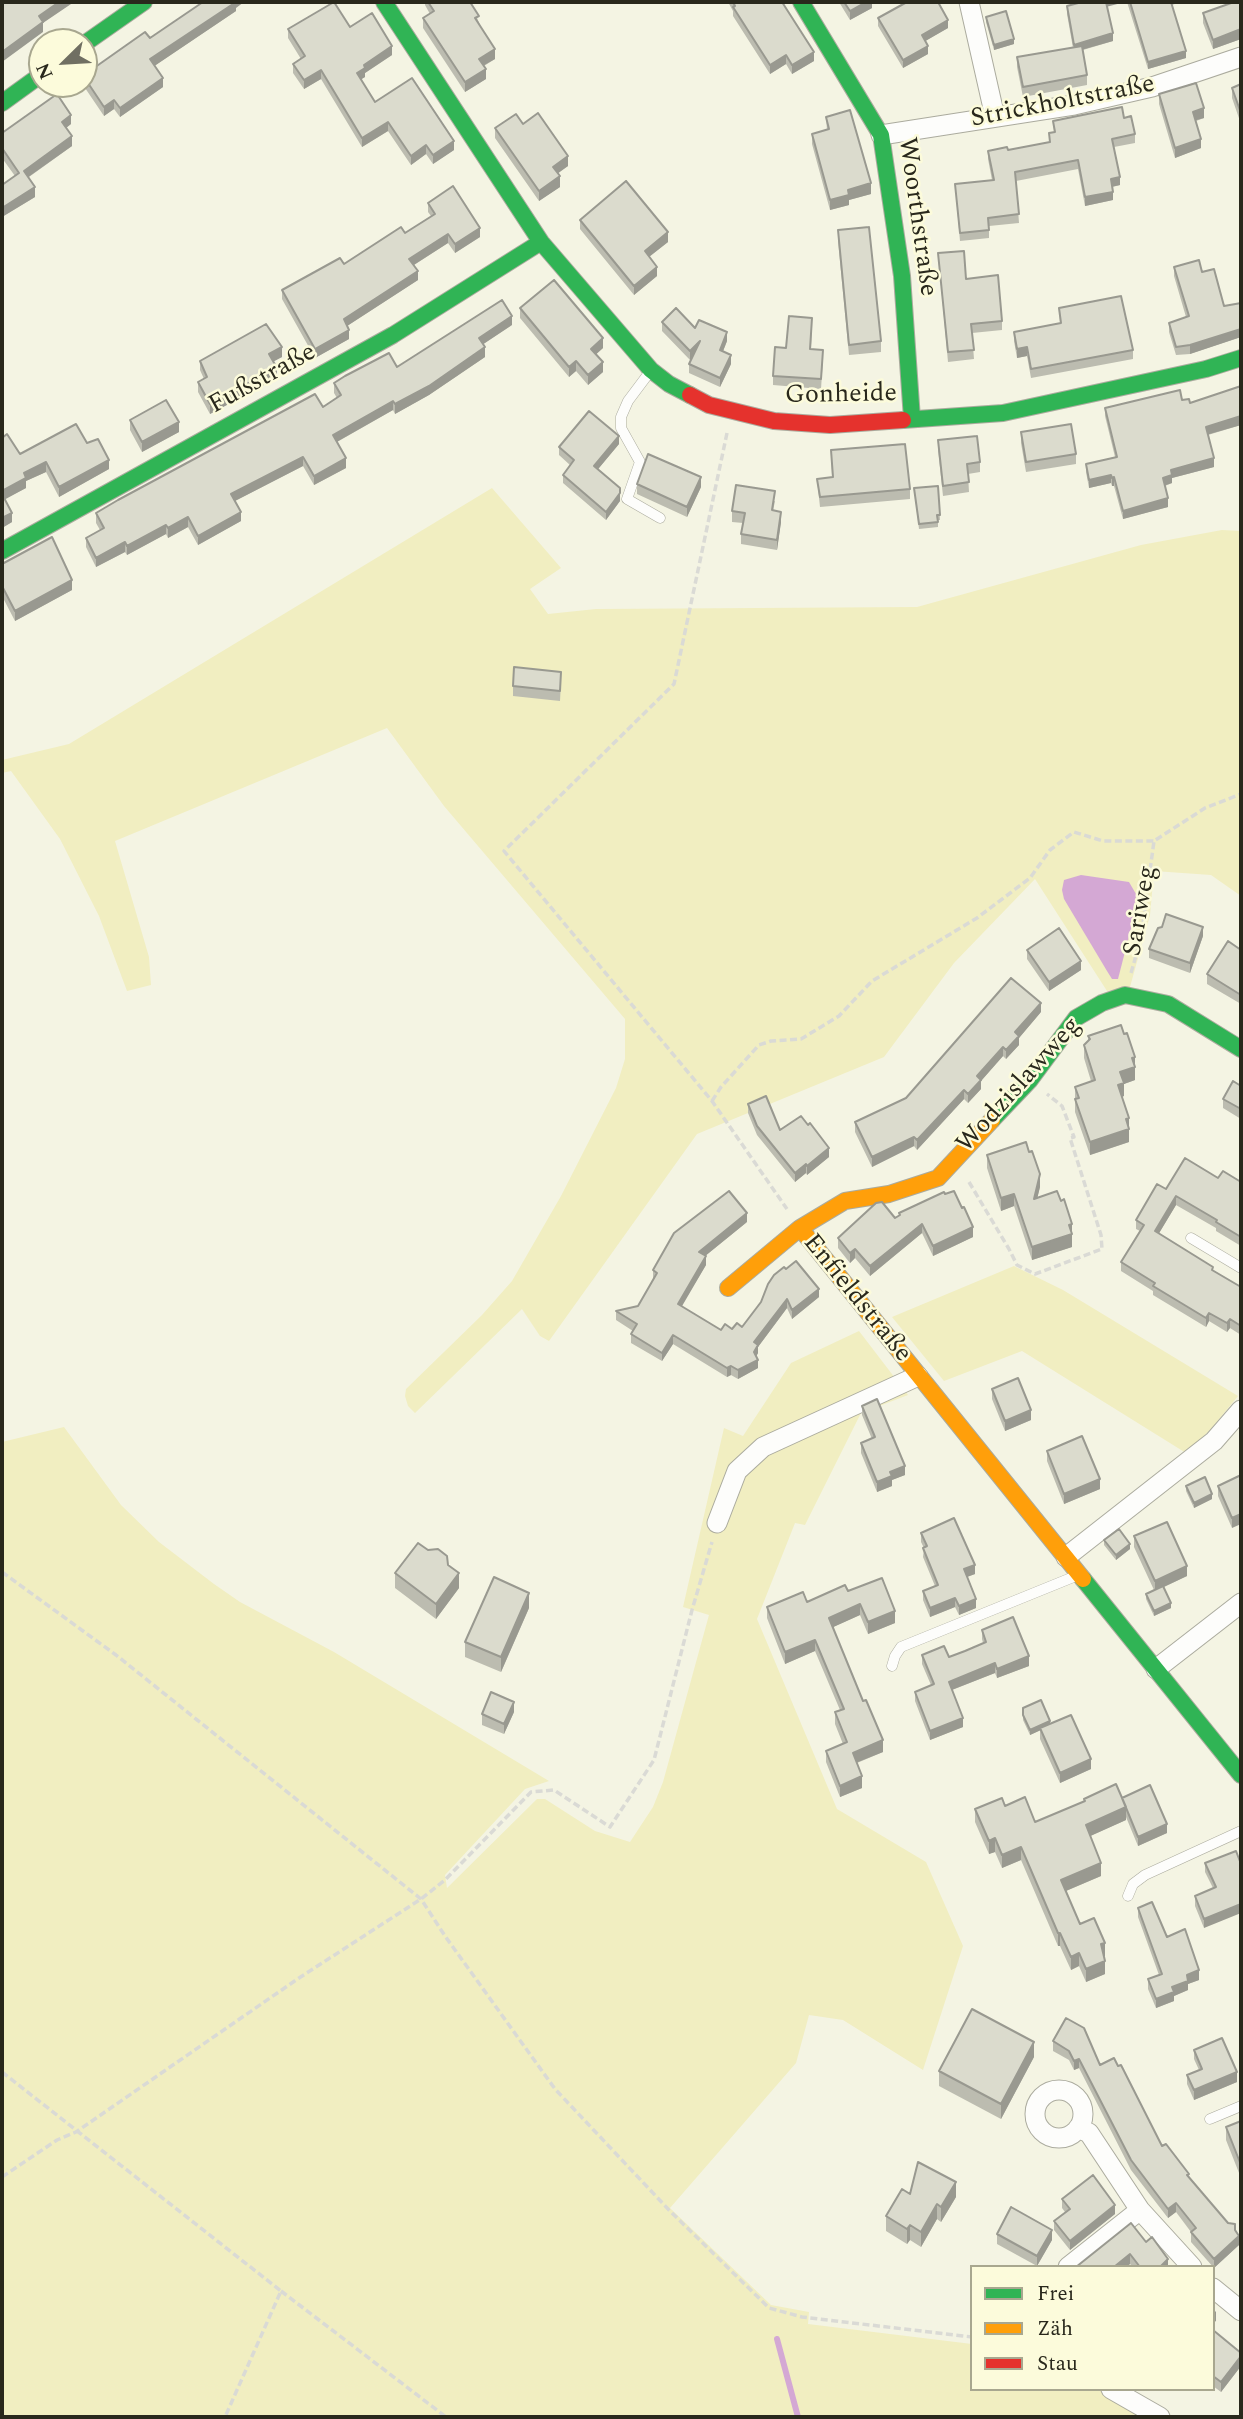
<!DOCTYPE html>
<meta charset="utf-8">
<style>
body{margin:0}
#map{position:relative;width:1243px;height:2419px;overflow:hidden;background:#f4f4e3;font-family:Spectral,serif}
canvas{display:block}
.frame{position:absolute;inset:0;border:4px solid #29281c;pointer-events:none}
.legend{position:absolute;left:970px;top:2265px;width:245px;height:126px;box-sizing:border-box;background:#fcfbdb;border:2px solid #a8a78f;margin:0;padding:9px 12px;list-style:none;font-size:21px;color:#29281c}
.legend li{display:flex;align-items:center;gap:14px;height:35px}
.legend b{width:35px;border:2px solid #a8a78f}
.north{position:absolute;left:28px;top:28px;width:70px;height:70px;box-sizing:border-box;background:#fcfbdb;border:2px solid #a8a78f;border-radius:50%;rotate:246deg;font-size:19px;font-weight:700;line-height:28px;text-align:center;color:#29281c}
.north::after{content:'';display:block;margin:auto;width:24px;height:32px;background:#706f62;clip-path:polygon(50% 0,100% 100%,50% 72%,0 100%)}
</style>
<div id="map">
<canvas width="1243" height="2419"></canvas>
<div class="frame"></div>
<ul class="legend">
<li><b style="height:9px;background:#30b455"></b>Frei</li>
<li><b style="height:9px;background:#ff9f0a"></b>Zäh</li>
<li><b style="height:9px;background:#e5322d"></b>Stau</li>
</ul>
<div class="north">N</div>
</div>
<script>
const ctx = document.querySelector('canvas').getContext('2d');
ctx.lineJoin = 'round';
function fillPath(path, color) {
  ctx.fillStyle = color;
  ctx.fill(path, 'evenodd');
}
function toPath(rows) {
  const path = new Path2D();
  for (const r of rows) {
    if (r.length === 3) {
      path.moveTo(r[0] + r[2], r[1]);
      path.arc(r[0], r[1], r[2], 0, 2 * Math.PI);
      continue;
    }
    path.moveTo(r[0], r[1]);
    for (let i = 2; i < r.length; i += 2) path.lineTo(r[i], r[i + 1]);
  }
  return path;
}
function strokePath(path, color, width, dash) {
  ctx.strokeStyle = color;
  ctx.lineWidth = width;
  ctx.lineCap = dash ? 'butt' : 'round';
  ctx.setLineDash(dash || []);
  ctx.stroke(path);
}
function label(font, color, halo, rows, align = 'center') {
  ctx.font = font + ' Spectral,serif';
  ctx.lineWidth = 5;
  ctx.setLineDash([]);
  ctx.textBaseline = 'middle';
  ctx.strokeStyle = halo;
  ctx.fillStyle = color;
  for (const [text, x, y, turn = 0] of rows) {
    ctx.save();
    ctx.translate(x, y);
    ctx.rotate((+turn || 0) * Math.PI / 180);
    ctx.textAlign = isNaN(turn) ? turn : align;
    if (halo) ctx.strokeText(text, 0, 0);
    ctx.fillText(text, 0, 0);
    ctx.restore();
  }
}
const green = toPath([
 [492,488,561,568,530,589,548,614,596,609,917,607,1141,545,1222,530,1241,531,1241,896,1211,875,1154,871,1150,915,1130,987,1107,991,1035,879,954,963,884,1057,697,1134,549,1341,540,1336,522,1309,415,1413,408,1406,405,1396,406,1389,482,1315,512,1281,561,1196,616,1088,625,1059,625,1019,444,806,387,728,115,841,149,957,151,985,127,991,99,916,60,839,11,771,2,773,2,760,69,744],
 [1014,1266,1063,1290,1238,1396,1211,1429,1186,1453,1022,1351,944,1381,892,1317],
 [859,1331,908,1395,861,1413,805,1525,795,1523,757,1619,837,1809,926,1862,963,1946,923,2070,843,2020,809,2015,796,2063,670,2208,771,2305,809,2312,808,2324,972,2344,972,2389,1100,2389,1150,2417,2,2417,2,1442,64,1427,121,1505,159,1542,214,1584,240,1602,334,1652,549,1781,525,1789,445,1875,447,1888,537,1799,545,1799,595,1831,630,1842,653,1807,663,1782,709,1615,683,1607,724,1428,743,1436,791,1363]
]);
const water = toPath([
 [1081,875,1129,882,1136,894,1135,913,1118,979,1112,979,1107,971,1064,899,1062,890,1064,880]
]);
const stream = toPath([
 [777,2339,798,2417]
]);
const path = toPath([
 [727,433,674,684,504,851,712,1101,787,1209],
 [1131,973,1141,938,1154,841,1205,808,1241,794],
 [712,1101,721,1087,759,1045,771,1041,801,1039,839,1016,872,981,977,918,1030,878,1050,850,1074,832,1103,841,1154,841],
 [969,1182,1009,1249,1017,1265,1035,1274,1102,1249,1101,1235,1070,1138,1074,1137,1062,1106,1047,1094],
 [2,1572,116,1655,421,1899,445,1936,555,2089,669,2210,769,2308,802,2317,972,2337],
 [2,2072,281,2291,225,2417],
 [2,2177,57,2140,76,2132,299,1978,421,1899,445,1880,531,1792,554,1790,610,1827,654,1760,692,1610,712,1542],
 [281,2291,446,2417]
]);
const lane = toPath([
 [649,373,628,401,621,417,621,428,640,462,627,499,660,518],
 [1191,1238,1241,1268],
 [892,1666,895,1656,901,1647,1076,1576],
 [1128,1896,1133,1884,1145,1875,1241,1831],
 [1210,2119,1241,2106]
]);
const street = toPath([
 [969,2,995,117],
 [881,135,1074,105,1152,87,1241,57],
 [717,1523,737,1471,763,1447,918,1376],
 [1066,1557,1214,1441,1241,1410],
 [1156,1669,1241,1603],
 [1059,2114,24],
 [1078,2128,1089,2133,1140,2210,1192,2267],
 [1068,2267,1140,2210],
 [1213,2288,1241,2311],
 [1111,2389,1160,2417]
]);
const fast = toPath([
 [384,2,541,242,651,370,669,384,690,395],
 [801,2,881,135,902,276,912,419],
 [84,44,144,2],
 [2,103,42,74],
 [903,420,1003,413,1206,369,1241,358],
 [2,551,393,335,541,242],
 [992,1120,1030,1080,1076,1018,1102,1003,1125,995,1168,1004,1241,1049],
 [1083,1579,1241,1775]
]);
const slow = toPath([
 [800,1228,1083,1579],
 [728,1288,800,1228,845,1201,889,1194,938,1178,992,1120]
]);
const jam = toPath([
 [690,395,709,405,774,421,830,425,903,420]
]);
const wall = toPath([
 [425,2,470,2,495,59,484,66,486,79,465,92,423,28,423,18,430,14,425,5],
 [728,2,782,2,814,61,792,74,786,64,770,74,733,16,733,11],
 [839,2,872,2,872,8,850,20],
 [1127,2,1180,2,1172,5,1186,58,1148,69],
 [1241,2,1241,39,1213,49,1203,23,1203,13],
 [1067,6,1107,6,1113,41,1083,50,1087,75,1087,85,1023,97,1017,67,1017,57,1073,48,1067,14],
 [236,8,236,11,154,66,163,87,120,117,114,109,104,116,83,85,84,75,150,38],
 [986,17,1014,44,994,50,986,22],
 [878,18,948,28,925,41,928,54,903,68,878,26],
 [350,27,392,55,365,73,365,77,361,79,375,102,454,150,433,164,426,154,411,165,388,131,362,147,321,79,304,89,293,73,293,64,301,59,288,38,288,29],
 [1241,84,1241,124,1232,98,1232,88],
 [1159,94,1204,118,1196,121,1201,148,1175,158,1159,104],
 [826,117,871,194,849,200,849,205,830,210,812,144,812,134,827,130],
 [1124,118,1135,134,1135,143,1114,147,1120,185,1112,187,1113,200,1085,206,1078,169,1016,181,1019,223,989,226,989,238,960,241,955,184,992,180,988,159,988,151,1008,150,1049,142,1049,133,1054,132,1053,121],
 [71,124,66,128,72,146,29,177,35,197,2,217,2,185,15,176,2,158,2,133],
 [523,124,568,166,557,173,560,187,539,201,495,138,495,128],
 [428,203,480,237,455,253,448,243,414,265,418,280,347,326,349,339,315,358,282,299,282,290,344,264,405,233,431,216,428,212],
 [580,220,668,242,649,257,657,276,634,295,580,229],
 [838,230,881,341,881,352,849,355,838,241],
 [938,253,966,279,1002,321,1002,330,972,333,974,359,948,362],
 [1174,267,1202,272,1224,306,1241,303,1241,337,1190,354,1176,355,1169,332,1169,323,1186,317,1174,276],
 [520,308,603,348,596,354,603,372,588,385,576,371,569,377,520,318],
 [1059,308,1133,350,1133,359,1031,378,1027,356,1017,358,1014,341,1014,332,1060,323],
 [662,322,695,328,727,341,723,351,731,364,720,387,689,373,689,364,693,357,690,360,662,331],
 [512,325,483,344,485,357,429,395,395,414,393,410,337,442,346,468,314,485,303,466,235,501,241,521,198,545,188,527,168,538,166,534,127,555,125,552,96,567,86,547,86,538,100,530,96,523,96,513,323,407,337,398,334,393,334,383,397,367],
 [812,327,811,349,823,359,821,389,773,385,773,376,786,348],
 [282,357,273,361,277,378,210,414,198,392,198,382,204,379,200,370,200,361],
 [1241,386,1241,425,1208,435,1214,467,1172,478,1172,483,1165,486,1168,507,1123,519,1114,486,1112,486,1111,483,1089,488,1086,472,1086,464,1115,457,1105,416,1105,408,1182,400,1190,403],
 [130,420,179,432,142,452,130,430],
 [1021,432,1076,454,1076,464,1026,472,1021,443],
 [2,438,20,454,87,443,109,469,59,497,46,472,26,481,26,488,4,499,12,522,2,528],
 [938,440,980,462,980,472,968,474,969,492,943,496,938,450],
 [619,444,598,469,620,488,620,501,606,520,563,483,563,475,570,465,559,455,559,447],
 [831,450,910,489,910,499,820,507,817,479,832,477],
 [637,484,701,487,687,517,637,494],
 [938,486,940,520,938,520,938,527,919,529,914,488],
 [775,501,773,511,781,522,777,550,741,544,741,534,743,523,732,522,732,511],
 [2,564,72,590,15,621,2,596],
 [561,682,560,701,513,696,513,686],
 [1203,936,1190,973,1149,958,1149,949],
 [1027,950,1081,970,1049,991,1027,959],
 [1241,950,1241,1004,1207,984,1207,974],
 [1041,1012,1019,1038,1019,1045,1006,1059,1003,1056,981,1081,981,1089,968,1103,964,1099,917,1150,914,1146,872,1167,855,1132,855,1122,906,1098],
 [1124,1034,1135,1057,1135,1080,1124,1084,1124,1096,1122,1097,1129,1118,1129,1142,1090,1155,1075,1112,1075,1087,1091,1081,1084,1058,1084,1045,1088,1041,1088,1036],
 [1241,1086,1241,1119,1223,1108,1223,1099],
 [748,1104,780,1130,829,1157,807,1175,806,1173,795,1182,757,1135,748,1113],
 [987,1155,1040,1187,1037,1198,1061,1201,1072,1224,1072,1247,1032,1260,1014,1206,1001,1211,987,1168],
 [1218,1178,1241,1182,1241,1246,1216,1231,1216,1228,1176,1205,1159,1233,1213,1270,1241,1287,1241,1335,1230,1328,1227,1332,1209,1321,1206,1327,1153,1295,1153,1291,1121,1271,1121,1262,1140,1231,1136,1229,1136,1220,1166,1189],
 [899,1213,973,1237,933,1256,922,1233,870,1276,855,1258,850,1263,838,1248,838,1238,895,1218,899,1216],
 [747,1222,705,1256,706,1265,681,1306,721,1330,742,1327,786,1269,819,1297,792,1319,787,1308,758,1347,758,1353,756,1356,758,1368,738,1379,731,1375,727,1377,673,1344,662,1361,631,1343,631,1334,633,1331,616,1320,616,1311,638,1306,654,1279,653,1279,653,1270],
 [992,1389,1031,1420,1005,1431,992,1399],
 [862,1406,905,1475,892,1480,892,1486,877,1492,861,1453,861,1443,872,1439,862,1415],
 [1047,1451,1100,1489,1064,1504,1047,1461],
 [1241,1475,1232,1528,1218,1496,1218,1486],
 [1186,1486,1212,1499,1194,1508,1186,1491],
 [921,1533,975,1574,967,1577,976,1608,959,1615,955,1607,930,1617,923,1600,923,1591,935,1586,923,1557,924,1548,921,1542],
 [1134,1536,1187,1576,1164,1587,1171,1608,1154,1616,1146,1599,1146,1594,1154,1590,1134,1547],
 [1104,1540,1130,1549,1116,1560,1104,1545],
 [448,1565,459,1588,436,1619,395,1588,395,1573],
 [848,1591,895,1623,868,1634,860,1615,833,1627,883,1752,857,1763,862,1788,840,1797,826,1762,826,1751,843,1744,835,1724,835,1712,840,1710,815,1651,785,1664,767,1618,767,1607,807,1602],
 [529,1608,501,1672,465,1657,465,1642],
 [982,1630,1029,1666,997,1678,995,1673,952,1690,963,1727,930,1740,915,1701,915,1692,931,1685,922,1664,922,1655,949,1657,983,1643,982,1639],
 [1023,1708,1050,1724,1091,1769,1060,1783,1040,1739,1040,1730,1030,1735,1023,1720],
 [514,1712,504,1734,482,1725,482,1714],
 [1122,1798,1167,1833,1138,1846,1126,1817,1126,1820,1090,1836,1101,1876,1066,1891,1080,1924,1105,1956,1104,1956,1105,1974,1086,1982,1079,1966,1071,1970,1060,1946,1058,1946,1021,1860,1002,1868,995,1852,989,1854,975,1822,975,1809,1005,1806,1035,1822,1084,1802,1084,1799],
 [1236,1851,1204,1928,1195,1906,1195,1896,1213,1888,1205,1872,1205,1863],
 [1138,1908,1167,1937,1199,1980,1188,1984,1188,1990,1174,1996,1174,2001,1156,2008,1148,1989,1148,1979,1159,1975,1138,1917],
 [1053,2041,1100,2065,1162,2146,1235,2231,1239,2245,1214,2268,1191,2242,1191,2232,1176,2212,1168,2218,1131,2170,1079,2068,1074,2070,1069,2060,1053,2051],
 [1194,2050,1237,2082,1194,2100,1187,2084,1187,2075,1199,2070,1194,2059],
 [1034,2057,1001,2119,939,2086,939,2071],
 [1241,2121,1241,2178,1226,2140,1226,2127],
 [910,2194,956,2197,941,2222,937,2219,921,2247,910,2240,907,2244,886,2231,886,2216],
 [1062,2199,1115,2214,1070,2250,1054,2230,1054,2221,1065,2212,1062,2208],
 [997,2234,1052,2240,1037,2266,997,2244],
 [1146,2242,1168,2267,1133,2267,1130,2264,1126,2267,1076,2267],
 [1213,2330,1241,2353,1241,2366,1221,2392,1213,2386]
]);
const shadedWall = toPath([
 [59,2,74,2,43,23,43,32,2,62,2,52,39,16],
 [235,2,244,2,236,8,236,11,150,69,150,59],
 [866,2,872,2,872,8,850,20,850,11],
 [1106,2,1125,2,1106,7],
 [948,20,948,28,922,43,922,35],
 [1241,29,1241,39,1213,49,1213,40],
 [1113,33,1113,41,1074,52,1074,45],
 [1014,39,1014,44,994,50,994,45],
 [392,46,392,55,365,73,365,77,357,82,357,73,364,65],
 [928,46,928,54,903,68,903,60],
 [495,49,495,59,479,68,479,59],
 [1186,51,1186,58,1148,69,1148,62],
 [814,52,814,61,792,74,792,65],
 [786,55,786,64,770,74,770,65],
 [486,69,486,79,465,92,465,82],
 [321,70,321,79,304,89,304,80],
 [163,78,163,87,120,117,120,108],
 [114,100,114,109,104,116,104,107],
 [1204,108,1204,118,1193,121,1193,112],
 [71,115,71,124,62,131,62,122],
 [388,122,388,131,362,147,362,138],
 [72,136,72,146,24,180,24,171],
 [1201,139,1201,148,1175,158,1175,148],
 [454,141,454,150,433,164,433,155],
 [426,145,426,154,411,165,411,156],
 [568,156,568,166,553,177,553,167],
 [560,176,560,187,539,201,539,191],
 [1120,177,1120,185,1111,187,1111,179],
 [871,183,871,194,849,200,849,205,830,210,830,200,848,190],
 [35,187,35,197,2,217,2,208],
 [1113,192,1113,200,1085,206,1085,197],
 [480,228,480,237,455,253,455,244],
 [668,232,668,242,645,260,645,251],
 [448,234,448,243,409,268,409,259],
 [657,267,657,276,634,295,634,286],
 [418,271,418,280,344,328,344,319],
 [512,316,512,325,479,347,479,338],
 [1241,329,1241,337,1190,354,1190,345],
 [349,330,349,339,315,358,315,349],
 [727,332,727,341,720,359,720,350],
 [603,338,603,348,591,359,591,349],
 [700,341,700,350,690,360,690,351],
 [282,347,282,357,269,364,269,354],
 [485,347,485,357,429,395,395,414,395,404],
 [1027,347,1027,356,1017,358,1017,349],
 [731,355,731,364,720,387,720,378],
 [576,361,576,371,569,377,569,367],
 [603,362,603,372,588,385,588,375],
 [277,368,277,378,210,414,210,404],
 [393,401,393,410,333,444,333,435],
 [1241,416,1241,425,1206,435,1206,427],
 [179,422,179,432,142,452,142,442],
 [619,436,619,444,594,474,594,466],
 [303,457,303,466,231,503,231,494],
 [346,458,346,468,314,485,314,476],
 [1214,458,1214,467,1172,478,1172,483,1163,486,1163,478,1171,470],
 [109,460,109,469,59,497,59,487],
 [46,462,46,472,26,481,26,488,2,501,2,491,24,473],
 [1111,475,1111,483,1089,488,1089,480],
 [701,477,701,487,687,517,687,507],
 [1114,477,1114,486,1112,486,1112,478],
 [620,493,620,501,606,520,606,512],
 [1168,498,1168,507,1123,519,1123,511],
 [241,512,241,521,198,545,198,536],
 [781,512,781,522,777,550,777,540],
 [12,513,12,522,2,528,2,518],
 [188,517,188,527,168,538,168,528],
 [166,525,166,534,127,555,127,546],
 [125,542,125,552,96,567,96,558],
 [72,580,72,590,15,621,15,611],
 [1203,927,1203,936,1190,973,1190,963],
 [1081,961,1081,970,1049,991,1049,982],
 [1041,1003,1041,1012,1019,1038,1019,1045,1006,1059,1006,1050,1015,1032],
 [1003,1047,1003,1056,981,1081,981,1089,968,1103,968,1094,977,1076],
 [1135,1057,1135,1080,1124,1084,1124,1096,1118,1098,1118,1085,1120,1072,1132,1058],
 [964,1090,964,1099,917,1150,917,1140],
 [1129,1118,1129,1142,1090,1155,1090,1142],
 [914,1137,914,1146,872,1167,872,1157],
 [829,1148,829,1157,807,1175,807,1166],
 [806,1164,806,1173,795,1182,795,1173],
 [1040,1174,1040,1187,1034,1212,1034,1199],
 [1014,1194,1014,1206,1001,1211,1001,1198],
 [1176,1196,1176,1205,1155,1240,1155,1231],
 [747,1213,747,1222,699,1261,699,1252],
 [922,1224,922,1233,870,1276,870,1266],
 [1072,1224,1072,1247,1032,1260,1032,1247],
 [973,1227,973,1237,933,1256,933,1246],
 [855,1249,855,1258,850,1263,850,1253],
 [706,1256,706,1265,678,1313,678,1304],
 [819,1289,819,1297,792,1319,792,1310],
 [787,1299,787,1308,758,1347,758,1353,754,1361,754,1342],
 [1209,1313,1209,1321,1206,1327,1206,1318],
 [1230,1319,1230,1328,1227,1332,1227,1323],
 [673,1335,673,1344,662,1361,662,1353],
 [758,1360,758,1368,738,1379,738,1370],
 [731,1366,731,1375,727,1377,727,1368],
 [1031,1410,1031,1420,1005,1431,1005,1421],
 [905,1466,905,1475,892,1480,892,1486,877,1492,877,1482,890,1472],
 [1100,1479,1100,1489,1064,1504,1064,1494],
 [1212,1494,1212,1499,1194,1508,1194,1503],
 [1241,1514,1241,1524,1232,1528,1232,1518],
 [1130,1544,1130,1549,1116,1560,1116,1555],
 [975,1565,975,1574,964,1578,964,1569],
 [1187,1566,1187,1576,1155,1591,1155,1581],
 [459,1573,459,1588,436,1619,436,1604],
 [529,1593,529,1608,501,1672,501,1657],
 [955,1598,955,1607,930,1617,930,1608],
 [976,1599,976,1608,959,1615,959,1606],
 [1171,1603,1171,1608,1154,1616,1154,1611],
 [860,1604,860,1615,829,1629,829,1618],
 [895,1611,895,1623,868,1634,868,1622],
 [815,1640,815,1651,785,1664,785,1652],
 [1029,1656,1029,1666,997,1678,997,1669],
 [995,1663,995,1673,949,1691,949,1682],
 [514,1702,514,1712,504,1734,504,1724],
 [963,1718,963,1727,930,1740,930,1731],
 [1050,1721,1050,1726,1030,1735,1030,1730],
 [883,1740,883,1752,853,1764,853,1753],
 [1091,1759,1091,1769,1060,1783,1060,1773],
 [862,1776,862,1788,840,1797,840,1786],
 [1126,1807,1126,1820,1086,1838,1086,1825],
 [1167,1824,1167,1833,1138,1846,1138,1837],
 [995,1838,995,1852,989,1854,989,1841],
 [1021,1847,1021,1860,1002,1868,1002,1855],
 [1101,1863,1101,1876,1061,1893,1061,1880],
 [1241,1904,1241,1913,1204,1928,1204,1919],
 [1058,1933,1060,1933,1060,1946,1058,1946],
 [1105,1943,1105,1956,1101,1957,1101,1944],
 [1079,1953,1079,1966,1071,1970,1071,1957],
 [1105,1961,1105,1974,1086,1982,1086,1969],
 [1199,1970,1199,1980,1188,1984,1188,1990,1174,1996,1174,2001,1156,2008,1156,1999,1187,1975],
 [1034,2042,1034,2057,1001,2119,1001,2104],
 [1079,2059,1079,2068,1074,2070,1074,2061],
 [1237,2072,1237,2082,1194,2100,1194,2090],
 [956,2182,956,2197,941,2222,941,2207],
 [1176,2203,1176,2212,1168,2218,1168,2209],
 [937,2204,937,2219,921,2247,921,2232],
 [1115,2205,1115,2214,1070,2250,1070,2241],
 [910,2225,910,2240,907,2244,907,2229],
 [1052,2230,1052,2240,1037,2266,1037,2256],
 [1239,2236,1239,2245,1214,2268,1214,2259],
 [1130,2254,1130,2264,1126,2267,1114,2267],
 [1168,2259,1168,2267,1160,2267],
 [1216,2311,1216,2321,1213,2323,1213,2314],
 [1241,2356,1241,2366,1221,2392,1221,2382]
]);
const building = toPath([
 [2,2,59,2,39,16,43,22,2,52,2,2],
 [203,2,236,2,150,59,163,78,120,108,114,100,104,107,84,77,84,75,145,32,150,38,203,2],
 [334,2,350,27,372,13,392,46,364,65,365,68,357,73,375,102,412,78,454,141,433,155,426,145,411,156,388,122,362,138,321,70,304,80,293,64,305,56,288,29,334,2],
 [428,2,470,2,479,16,475,18,495,49,479,59,486,69,465,82,423,18,434,11,428,2],
 [733,2,782,2,814,52,792,65,786,55,770,65,733,7,735,6,733,2],
 [844,2,866,2,850,11,844,2],
 [907,2,938,2,948,20,922,35,928,46,903,60,878,18,907,2],
 [1082,2,1106,2,1113,33,1074,45,1067,6,1082,2],
 [1130,2,1171,2,1186,51,1148,62,1130,2],
 [1234,2,1241,2,1241,29,1213,40,1203,13,1234,2],
 [1006,11,1014,39,994,45,986,17,1006,11],
 [1082,46,1087,75,1023,87,1017,57,1082,46],
 [1196,83,1204,108,1193,112,1201,139,1175,148,1159,94,1196,83],
 [1241,84,1241,113,1232,88,1241,84],
 [57,94,71,115,62,122,72,136,24,171,35,187,2,208,2,185,19,173,2,148,2,133,57,94],
 [1122,107,1124,118,1131,116,1135,134,1112,139,1120,177,1111,179,1113,192,1085,197,1078,160,1015,172,1019,214,988,218,989,230,960,233,955,184,994,180,988,151,1007,147,1008,150,1050,142,1049,133,1055,132,1053,121,1122,107],
 [850,110,871,183,848,190,849,195,830,200,812,134,829,129,826,117,850,110],
 [538,113,568,156,553,167,560,176,539,191,495,128,516,114,523,124,538,113],
 [626,181,668,232,645,251,657,267,634,286,580,220,626,181],
 [453,186,480,228,455,244,448,234,409,259,418,271,344,319,349,330,315,349,282,290,340,258,344,264,401,227,405,233,435,214,428,203,453,186],
 [869,227,881,341,849,345,838,230,869,227],
 [964,251,966,279,998,275,1002,321,971,324,974,350,948,352,938,253,964,251],
 [1199,260,1202,272,1214,269,1224,306,1241,303,1241,329,1190,345,1176,347,1169,323,1189,316,1174,267,1199,260],
 [554,280,603,338,591,349,603,362,588,375,576,361,569,367,520,308,554,280],
 [1121,296,1133,350,1031,369,1027,347,1017,349,1014,332,1061,323,1059,308,1121,296],
 [502,300,512,316,479,338,485,347,429,386,395,404,393,401,333,435,346,458,314,476,303,457,231,494,241,512,198,536,188,517,168,528,166,525,127,546,125,542,96,558,86,538,104,528,96,513,118,500,315,394,323,407,341,395,334,383,345,376,389,353,397,367,502,300],
 [676,308,695,328,699,320,727,332,720,350,731,355,720,378,689,364,700,341,690,351,662,322,676,308],
 [789,316,812,318,810,349,823,350,821,379,773,376,775,347,786,348,789,316],
 [266,324,282,347,269,354,277,368,210,404,198,382,207,377,200,361,266,324],
 [1241,386,1241,416,1206,427,1214,458,1171,470,1172,475,1163,478,1168,498,1123,511,1114,477,1112,478,1111,475,1089,480,1086,464,1117,457,1105,408,1180,390,1182,400,1189,399,1190,403,1241,386],
 [166,400,179,422,142,442,130,420,166,400],
 [589,411,619,436,594,466,620,488,620,493,606,512,563,475,574,460,559,447,589,411],
 [76,424,87,443,98,439,109,460,59,487,46,462,24,473,26,478,2,491,2,438,7,434,20,454,76,424],
 [1071,424,1076,454,1026,462,1021,432,1071,424],
 [977,436,980,462,967,464,969,482,943,486,938,440,977,436],
 [905,444,910,489,820,497,817,479,833,477,831,450,905,444],
 [648,454,701,477,687,507,637,484,648,454],
 [736,485,775,491,772,510,781,512,777,540,741,534,745,513,732,511,736,485],
 [938,486,940,515,937,515,938,522,919,524,914,488,938,486],
 [2,494,12,513,2,518,2,494],
 [52,537,72,580,15,611,2,586,2,564,52,537],
 [514,667,561,672,560,691,513,686,514,667],
 [1166,914,1203,927,1190,963,1149,949,1158,928,1162,927,1166,914],
 [1059,928,1081,961,1049,982,1027,950,1059,928],
 [1228,941,1241,950,1241,995,1207,974,1228,941],
 [1011,978,1041,1003,1015,1032,1019,1036,1006,1050,1003,1047,977,1076,981,1080,968,1094,964,1090,917,1140,914,1137,872,1157,855,1122,906,1098,1011,978],
 [1121,1025,1124,1034,1127,1033,1135,1057,1132,1058,1135,1067,1120,1072,1124,1083,1118,1085,1129,1118,1126,1119,1129,1129,1090,1142,1075,1099,1079,1098,1075,1087,1095,1080,1084,1045,1090,1039,1088,1036,1121,1025],
 [1233,1081,1241,1086,1241,1109,1223,1099,1233,1081],
 [766,1096,780,1130,801,1116,808,1125,810,1123,829,1148,807,1166,806,1164,795,1173,757,1126,748,1104,766,1096],
 [1026,1142,1029,1152,1032,1151,1040,1174,1034,1199,1057,1191,1061,1201,1064,1199,1072,1224,1069,1225,1072,1234,1032,1247,1014,1194,1001,1198,987,1155,1026,1142],
 [1185,1158,1218,1178,1223,1171,1241,1182,1241,1237,1216,1222,1217,1220,1176,1196,1155,1231,1213,1267,1212,1270,1241,1287,1241,1326,1230,1319,1227,1323,1209,1313,1206,1318,1153,1286,1155,1283,1121,1262,1144,1225,1136,1220,1157,1184,1166,1189,1185,1158],
 [729,1191,747,1213,699,1252,706,1256,678,1304,721,1330,725,1324,732,1329,737,1323,742,1327,761,1302,768,1284,774,1275,784,1267,786,1269,796,1261,819,1289,792,1310,787,1299,754,1342,758,1345,754,1352,758,1360,738,1370,731,1366,727,1368,673,1335,662,1353,631,1334,637,1324,616,1311,638,1306,657,1273,653,1270,674,1233,729,1191],
 [954,1191,962,1208,964,1207,973,1227,933,1246,922,1224,870,1266,855,1249,850,1253,838,1238,876,1203,882,1202,895,1218,900,1215,899,1213,944,1192,945,1194,954,1191],
 [1018,1378,1031,1410,1005,1421,992,1389,1018,1378],
 [877,1399,905,1466,890,1472,892,1476,877,1482,861,1443,875,1437,862,1406,877,1399],
 [1082,1436,1100,1479,1064,1494,1047,1451,1082,1436],
 [1241,1475,1241,1514,1232,1518,1218,1486,1241,1475],
 [1205,1477,1212,1494,1194,1503,1186,1486,1205,1477],
 [954,1518,975,1565,964,1569,976,1599,959,1606,955,1598,930,1608,923,1591,938,1585,923,1548,927,1546,921,1533,954,1518],
 [1167,1522,1187,1566,1155,1581,1134,1536,1167,1522],
 [1119,1529,1130,1544,1116,1555,1104,1540,1119,1529],
 [418,1543,428,1550,438,1549,447,1556,448,1565,459,1573,436,1604,395,1573,418,1543],
 [494,1577,529,1593,501,1657,465,1642,494,1577],
 [882,1578,895,1611,868,1622,860,1604,829,1618,863,1701,866,1700,883,1740,853,1753,862,1776,840,1786,826,1751,847,1742,835,1712,844,1709,815,1640,785,1652,767,1607,803,1592,807,1602,845,1585,848,1591,882,1578],
 [1163,1586,1171,1603,1154,1611,1146,1594,1163,1586],
 [1013,1617,1029,1656,997,1669,995,1663,949,1682,963,1718,930,1731,915,1692,934,1684,922,1655,944,1646,949,1657,965,1651,986,1642,982,1630,1013,1617],
 [491,1692,514,1702,504,1724,482,1714,491,1692],
 [1041,1700,1050,1721,1030,1730,1023,1715,1023,1708,1041,1700],
 [1071,1715,1091,1759,1060,1773,1040,1728,1071,1715],
 [1116,1784,1126,1807,1086,1825,1101,1863,1061,1880,1080,1924,1094,1918,1105,1943,1101,1944,1105,1961,1086,1969,1079,1953,1071,1957,1060,1933,1058,1933,1021,1847,1002,1855,995,1838,989,1841,975,1809,1002,1798,1005,1806,1025,1797,1035,1822,1085,1801,1084,1799,1116,1784],
 [1150,1785,1167,1824,1138,1837,1122,1798,1150,1785],
 [1236,1851,1241,1864,1241,1904,1204,1919,1195,1896,1216,1887,1205,1863,1236,1851],
 [1152,1902,1167,1937,1185,1929,1199,1970,1187,1975,1188,1981,1172,1987,1174,1992,1156,1999,1148,1979,1162,1974,1138,1908,1152,1902],
 [972,2009,1034,2042,1001,2104,939,2071,972,2009],
 [1066,2018,1084,2028,1100,2065,1114,2058,1118,2066,1121,2065,1162,2146,1166,2144,1189,2174,1187,2175,1228,2223,1235,2224,1235,2230,1239,2236,1214,2259,1191,2232,1196,2228,1176,2203,1168,2209,1131,2160,1079,2059,1074,2061,1069,2051,1053,2041,1066,2018],
 [1222,2038,1237,2072,1194,2090,1187,2075,1202,2069,1194,2050,1222,2038],
 [1241,2121,1241,2165,1226,2127,1241,2121],
 [918,2162,956,2182,941,2207,937,2204,921,2232,910,2225,907,2229,886,2216,902,2189,910,2194,918,2162],
 [1093,2175,1115,2205,1070,2241,1054,2221,1070,2209,1062,2199,1093,2175],
 [1011,2207,1052,2230,1037,2256,997,2234,1011,2207],
 [1131,2223,1146,2242,1152,2237,1168,2259,1160,2267,1140,2267,1130,2254,1114,2267,1076,2267,1131,2223],
 [1213,2330,1241,2353,1241,2356,1221,2382,1213,2376,1213,2330]
]);
const streetNames = [
 ["Strickholtstraße",1063,103,-11],
 ["Woorthstraße",916,217,82],
 ["Fußstraße",263,380,-29],
 ["Gonheide",841,396,-1],
 ["Sariweg",1142,911,-80],
 ["Wodzislawweg",1020,1086,-48],
 ["Enfieldstraße",856,1299,51]
];
fillPath(green, '#f1eec1');
fillPath(water, '#d4a8d4');
strokePath(stream, '#d4a8d4', 6);
strokePath(lane, '#abab9e', 11);
strokePath(street, '#abab9e', 21);
strokePath(fast, '#abab9e', 18);
strokePath(slow, '#abab9e', 18);
strokePath(jam, '#abab9e', 18);
strokePath(path, '#dadad5', 3.5, [7, 3.5]);
strokePath(lane, '#fdfdfb', 10);
strokePath(street, '#fdfdfb', 19);
strokePath(fast, '#30b455', 16);
strokePath(slow, '#ff9f0a', 16);
strokePath(jam, '#e5322d', 16);
fillPath(wall, '#bcbcb0');
fillPath(shadedWall, '#999990');
fillPath(building, '#dbdbcd');
strokePath(building, '#999990', 2);
label('26px', '#29281c', '#fcfbdb', streetNames);
</script>
